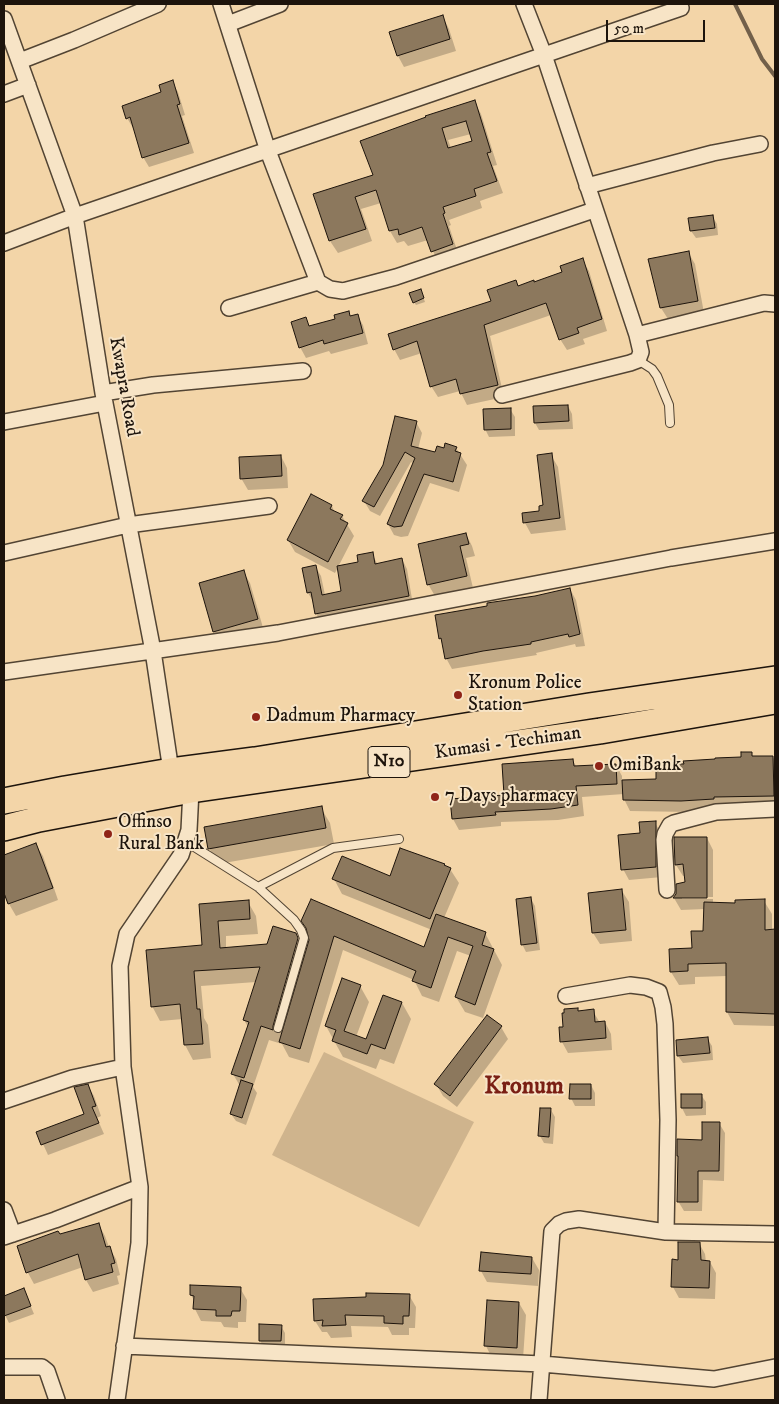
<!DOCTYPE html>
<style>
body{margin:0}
#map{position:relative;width:779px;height:1404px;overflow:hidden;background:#f3d5a8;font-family:"IM FELL DW Pica",serif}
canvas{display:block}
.frame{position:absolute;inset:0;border:5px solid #1d140c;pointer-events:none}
.scale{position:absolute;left:606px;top:20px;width:99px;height:22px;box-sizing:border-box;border:2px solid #1d140c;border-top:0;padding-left:6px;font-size:15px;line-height:18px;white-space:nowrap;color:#1d140c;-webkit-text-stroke:4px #f7e4c6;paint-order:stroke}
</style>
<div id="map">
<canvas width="779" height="1404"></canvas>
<div class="frame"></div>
<div class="scale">50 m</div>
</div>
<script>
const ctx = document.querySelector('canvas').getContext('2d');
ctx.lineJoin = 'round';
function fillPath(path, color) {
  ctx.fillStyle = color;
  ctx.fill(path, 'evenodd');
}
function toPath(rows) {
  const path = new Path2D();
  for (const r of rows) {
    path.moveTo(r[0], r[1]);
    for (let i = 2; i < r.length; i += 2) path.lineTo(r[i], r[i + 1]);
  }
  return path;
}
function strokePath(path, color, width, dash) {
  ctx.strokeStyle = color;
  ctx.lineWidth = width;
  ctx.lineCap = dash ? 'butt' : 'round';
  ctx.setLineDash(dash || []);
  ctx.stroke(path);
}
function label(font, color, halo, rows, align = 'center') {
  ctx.font = font + ' "IM FELL DW Pica",serif';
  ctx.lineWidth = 4;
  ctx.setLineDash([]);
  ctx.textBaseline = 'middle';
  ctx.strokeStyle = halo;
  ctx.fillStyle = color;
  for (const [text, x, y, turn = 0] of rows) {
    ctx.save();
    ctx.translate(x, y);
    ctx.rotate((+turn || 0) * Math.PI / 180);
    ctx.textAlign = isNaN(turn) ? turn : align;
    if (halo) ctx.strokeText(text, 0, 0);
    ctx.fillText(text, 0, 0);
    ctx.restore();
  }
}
const green = toPath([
 [324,1052,474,1122,419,1227,272,1155]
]);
const shadow = toPath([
 [443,17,449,29,456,51,404,67,398,56],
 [172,82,178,92,185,115,182,116,194,153,149,167,143,157,134,128,133,128,127,118,163,92],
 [474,101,481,114,497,165,493,166,503,193,480,201,482,208,449,220,451,225,449,226,459,256,439,264,428,240,408,246,404,241,397,243,390,231,381,203,361,209,372,241,338,253,330,241,314,195,374,176],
 [471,134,473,142,451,148,448,140],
 [712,216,717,224,718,235,696,238,691,231],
 [688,252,695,264,704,313,668,319,661,308],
 [582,260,589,271,607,331,583,339,585,344,567,350,560,339,551,315,490,336,504,397,467,405,460,391,438,397,431,386,422,353,400,360,394,349,493,302,515,281,519,287,534,283,563,273],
 [422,294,425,302,416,305,414,302],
 [349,313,351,317,357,315,363,325,368,344,331,354,329,351,306,358,300,347,305,319,310,327,336,320],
 [568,406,572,414,573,429,539,430,535,423],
 [510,409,515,417,515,436,489,437,485,429],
 [416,422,422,433,418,449,436,454,444,450,456,448,467,465,459,492,430,483,408,536,401,537,394,535,388,524,414,464,411,462,380,516,370,511,364,501],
 [551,455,558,467,566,530,531,534,525,523,541,512,545,506],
 [281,456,287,468,288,488,248,490,241,478],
 [311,496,332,506,335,513,342,516,354,536,335,573,295,552,288,540],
 [466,534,472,546,475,556,466,558,473,588,435,596,428,584],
 [372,554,378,565,402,559,407,569,413,605,321,623,316,613,314,603,308,593,315,566,321,576,325,595,343,592,360,563],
 [243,571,250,583,264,631,221,644,214,632,200,584],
 [570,589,576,600,585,646,576,647,575,644,536,653,537,655,452,669,446,658,443,644,440,638,535,597],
 [751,754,753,757,773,757,775,761,775,807,689,812,630,811,624,799,624,794,582,797,584,816,558,820,501,822,501,826,459,830,453,819,506,796,572,760,577,767,616,765,622,776,622,781,657,780,685,765,742,758],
 [321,808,330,823,334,844,218,864,209,848],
 [655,823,661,833,662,877,629,880,623,869,641,834],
 [707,838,713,850,713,897,682,897,682,899,713,899,713,904,736,905,764,901,772,914,772,931,775,931,775,1026,734,1025,727,1012,727,976,695,977,695,984,679,985,671,972,693,949,704,932,705,909,681,910,674,898,687,884,686,876,683,876,676,865],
 [36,845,43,856,58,900,16,916,9,904,4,889,4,857],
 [444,865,450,869,459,883,444,918,485,933,502,965,483,1018,465,1012,456,997,471,956,457,951,439,1002,422,996,414,980,343,950,309,1063,289,1057,282,1044,269,1040,253,1087,257,1093,246,1125,236,1121,231,1114,240,1086,233,1074,248,1027,244,1020,256,982,201,986,204,1018,208,1025,211,1058,193,1060,185,1045,183,1019,160,1021,152,1006,203,947,201,905,248,902,256,916,258,934,226,936,226,948,268,946,295,934,306,955,311,940,308,930,425,949,432,930,342,894,334,879,390,877],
 [622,891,629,902,632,941,600,944,593,933],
 [531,899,535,906,540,950,526,952,522,944],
 [360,986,369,1002,356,1037,367,1041,383,996,402,1003,411,1019,394,1064,380,1059,376,1069,343,1057,326,1026],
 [593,1011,600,1023,605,1022,611,1034,612,1050,568,1053,562,1042,564,1028,579,1012],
 [487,1016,501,1027,508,1039,457,1107,443,1096,436,1084],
 [707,1038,712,1046,713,1060,683,1063,678,1056],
 [591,1085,595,1093,595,1106,575,1106,571,1098],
 [88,1086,94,1096,101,1116,97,1118,104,1134,48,1155,38,1133,86,1114],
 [701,1095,706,1102,706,1115,686,1116,682,1108],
 [551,1110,555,1117,553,1144,544,1143,540,1136],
 [719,1123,725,1133,724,1181,703,1180,702,1211,684,1211,678,1201,703,1141],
 [99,1225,105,1236,109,1247,116,1259,120,1275,117,1276,119,1284,93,1292,86,1280,83,1267,34,1284,28,1273,18,1247],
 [699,1243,705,1254,706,1262,710,1262,716,1273,715,1299,679,1298,673,1287,680,1261],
 [532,1258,539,1270,538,1286,487,1282,481,1271],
 [240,1288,247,1300,246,1322,238,1322,238,1328,224,1327,221,1322,201,1321,195,1309,195,1302,191,1295],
 [24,1290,34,1314,9,1323,4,1313,4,1297],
 [409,1295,416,1307,415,1328,409,1328,409,1335,392,1335,388,1327,351,1326,352,1337,331,1338,327,1332,322,1332,315,1321],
 [519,1303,526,1315,523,1359,492,1358,486,1346],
 [281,1326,285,1333,285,1348,264,1348,260,1340]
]);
const stream = toPath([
 [735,4,762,59,775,76]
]);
const building = toPath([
 [443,15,450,39,397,56,389,32,443,15],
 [173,80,180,104,177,105,189,143,142,158,130,117,126,119,122,106,161,92,159,85,173,80],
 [475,100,491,152,487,153,497,181,474,189,476,196,443,207,445,213,443,214,453,244,431,252,422,227,399,235,398,229,389,231,376,190,355,197,366,229,329,241,313,194,373,175,360,141,426,117,425,116,475,100],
 [466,121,472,141,448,148,442,128,466,121],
 [713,215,715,228,690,231,688,218,713,215],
 [689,251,698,301,660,308,648,259,689,251],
 [583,258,602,319,577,328,579,333,559,340,546,303,484,325,498,385,460,394,456,379,430,387,417,341,393,350,388,334,491,301,487,290,516,280,518,286,534,280,534,282,562,272,560,266,583,258],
 [421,289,424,298,413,303,409,293,421,289],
 [349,311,350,316,358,314,363,333,324,344,323,340,299,348,291,322,306,317,309,326,335,319,334,315,349,311],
 [568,405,569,421,534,423,533,406,568,405],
 [511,408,511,429,484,430,483,409,511,408],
 [395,416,417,421,411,446,435,452,437,446,444,448,445,443,457,447,455,451,461,453,453,482,424,474,402,526,394,527,387,524,415,458,405,452,374,507,362,501,383,465,395,416],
 [552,453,560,518,523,523,522,513,539,511,539,506,543,505,537,455,552,453],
 [281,455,282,476,240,479,239,457,281,455],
 [311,494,332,505,330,509,343,515,340,519,348,523,328,562,287,540,311,494],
 [466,533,469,544,460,546,467,576,427,585,418,544,466,533],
 [373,552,375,564,402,558,409,596,315,614,311,592,307,593,302,568,316,565,322,595,341,591,337,566,358,562,357,555,373,552],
 [244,570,258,619,213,632,199,583,244,570],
 [570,588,580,634,569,637,568,634,531,642,531,644,483,651,445,659,441,638,439,639,435,615,487,606,487,603,535,596,570,588],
 [741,752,752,752,752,756,773,756,774,796,714,797,714,799,681,801,623,800,622,780,656,779,656,763,684,764,683,761,715,759,715,758,741,757,741,752],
 [573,759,574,766,616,764,617,784,576,786,578,805,551,809,495,812,496,815,452,819,450,799,504,795,502,764,573,759],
 [322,806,326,828,208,849,204,827,322,806],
 [656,821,656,867,621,870,618,835,640,833,639,822,656,821],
 [674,837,707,837,707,898,673,898,676,894,676,884,685,882,683,864,675,865,674,837],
 [36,843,53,888,8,904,4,893,4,855,36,843],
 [400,848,445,864,444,865,451,868,430,919,332,879,342,856,390,876,400,848],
 [622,889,626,930,592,933,588,893,622,889],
 [531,897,537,943,521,945,516,899,531,897],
 [311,899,424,947,436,914,486,932,482,945,494,949,475,1005,455,997,473,946,448,937,431,988,412,981,416,971,334,936,300,1049,279,1042,309,940,306,928,301,921,311,899],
 [765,899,765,930,775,929,775,1014,726,1012,726,963,688,964,688,971,670,972,669,949,692,948,691,931,703,931,704,902,735,903,735,900,765,899],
 [249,900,250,919,218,921,220,948,267,944,273,926,296,933,298,938,273,1026,273,1030,261,1026,244,1078,231,1074,249,1022,243,1020,260,967,194,971,197,1009,200,1009,203,1044,184,1045,180,1004,151,1007,146,950,202,945,199,904,249,900],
 [342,978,361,985,344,1031,366,1039,383,995,402,1002,385,1049,371,1044,367,1054,332,1041,336,1030,325,1026,342,978],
 [578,1008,578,1011,594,1009,595,1022,605,1021,606,1038,560,1042,559,1027,563,1027,562,1013,564,1013,564,1009,578,1008],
 [487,1015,502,1026,450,1096,434,1084,487,1015],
 [708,1037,710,1053,677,1056,676,1040,708,1037],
 [241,1080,253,1084,242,1118,230,1114,241,1080],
 [88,1084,96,1106,92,1107,99,1123,41,1145,36,1132,84,1114,74,1087,88,1084],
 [570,1084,591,1084,591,1099,569,1099,570,1084],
 [681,1094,702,1094,702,1108,681,1108,681,1094],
 [540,1108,551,1108,549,1137,538,1136,540,1108],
 [702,1122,720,1122,719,1171,698,1171,698,1202,677,1202,678,1156,677,1156,677,1139,702,1140,702,1122],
 [99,1223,106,1247,110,1246,115,1263,111,1264,113,1272,85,1280,78,1254,26,1273,17,1246,58,1231,60,1234,99,1223],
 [678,1242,700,1242,701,1260,710,1261,709,1288,671,1287,672,1259,678,1260,678,1242],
 [481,1252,532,1257,531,1274,479,1271,481,1252],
 [190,1285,241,1287,240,1311,232,1311,231,1316,216,1316,216,1310,193,1309,194,1296,190,1295,190,1285],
 [24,1288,31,1306,4,1316,4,1296,24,1288],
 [366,1293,410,1294,409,1316,403,1316,403,1324,384,1323,384,1316,345,1315,346,1325,322,1326,323,1320,314,1321,313,1299,366,1297,366,1293],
 [487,1300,519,1302,517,1348,484,1346,487,1300],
 [259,1324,282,1325,281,1341,259,1341,259,1324]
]);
const service = toPath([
 [638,360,652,369,657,376,669,405,670,423],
 [185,841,258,887,294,920,301,930,304,938,278,1028],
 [258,887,333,848,399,839]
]);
const minor = toPath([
 [221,4,268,151,318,282,330,289,343,291,396,277,594,210],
 [4,19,75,216,103,393,153,651,171,771],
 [228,24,280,4],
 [20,61,74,40,158,4],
 [4,94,28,85],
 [587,186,713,153,760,144],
 [4,243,75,216,681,8],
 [229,308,318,282],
 [637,335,764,303,775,304],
 [103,393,153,385,303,371],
 [502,395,630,363,638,360,641,352,637,335,544,55,524,4],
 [4,422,105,403],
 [4,553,128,525,269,506],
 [4,672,278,633,671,558,775,541],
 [667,890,664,840,665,834,670,825,674,823,716,812,775,809],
 [566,996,630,985,646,987,659,992,663,1007,665,1024,668,1120,666,1232],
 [4,1101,72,1078,123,1067],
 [4,1210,13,1234],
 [4,1237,55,1220,140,1187],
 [124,1346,542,1364,714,1379,775,1367],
 [4,1367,42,1367,47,1371,57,1400],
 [117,1400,139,1243,140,1187,123,1067,120,966,127,934,181,855,189,830,191,790],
 [539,1400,552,1231,559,1224,566,1221,579,1219,666,1232,775,1234]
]);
const trunk = toPath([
 [4,801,65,789,171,771,255,760,589,706,775,679],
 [4,828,39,819,191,790,600,731,775,701]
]);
const markers = [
 [458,695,5,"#8f2418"],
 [256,717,5,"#8f2418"],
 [599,766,5,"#8f2418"],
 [435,797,5,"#8f2418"],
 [108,834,5,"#8f2418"]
];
const shields = [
 [389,762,42]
];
const shieldNames = [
 ["N10",389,762]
];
const streetNames = [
 ["Kwapra Road",123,387,80],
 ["Kumasi - Techiman",508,744,-8]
];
const poiNames = [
 ["Kronum Police",468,684],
 ["Station",468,706],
 ["Dadmum Pharmacy",266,717],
 ["OmiBank",609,766],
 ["7 Days pharmacy",445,797],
 ["Offinso",118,823],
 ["Rural Bank",118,845]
];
const districtNames = [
 ["Kronum",524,1088]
];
fillPath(green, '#cfb48d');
fillPath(shadow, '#0003');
strokePath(stream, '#72604a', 4);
fillPath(building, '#8c785d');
strokePath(building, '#1d140c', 1);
strokePath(service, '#524433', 10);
strokePath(minor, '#524433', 18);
strokePath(trunk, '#1d140c', 28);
strokePath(service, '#f7e4c6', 8);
strokePath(minor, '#f7e4c6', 15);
strokePath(trunk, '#f3d5a8', 25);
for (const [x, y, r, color] of markers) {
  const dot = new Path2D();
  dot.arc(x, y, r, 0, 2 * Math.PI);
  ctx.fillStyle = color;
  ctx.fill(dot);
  strokePath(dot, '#f7e4c6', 2);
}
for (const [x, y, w] of shields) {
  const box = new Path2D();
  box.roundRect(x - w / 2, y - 15.5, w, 31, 4);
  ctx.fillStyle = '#f7e4c6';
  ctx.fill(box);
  strokePath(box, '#1d140c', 1);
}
label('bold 18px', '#1d140c', null, shieldNames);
label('19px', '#1d140c', '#f7e4c6', streetNames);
label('19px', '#1d140c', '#f7e4c6', poiNames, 'left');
label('bold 24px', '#7a1f14', '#f7e4c6', districtNames);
</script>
